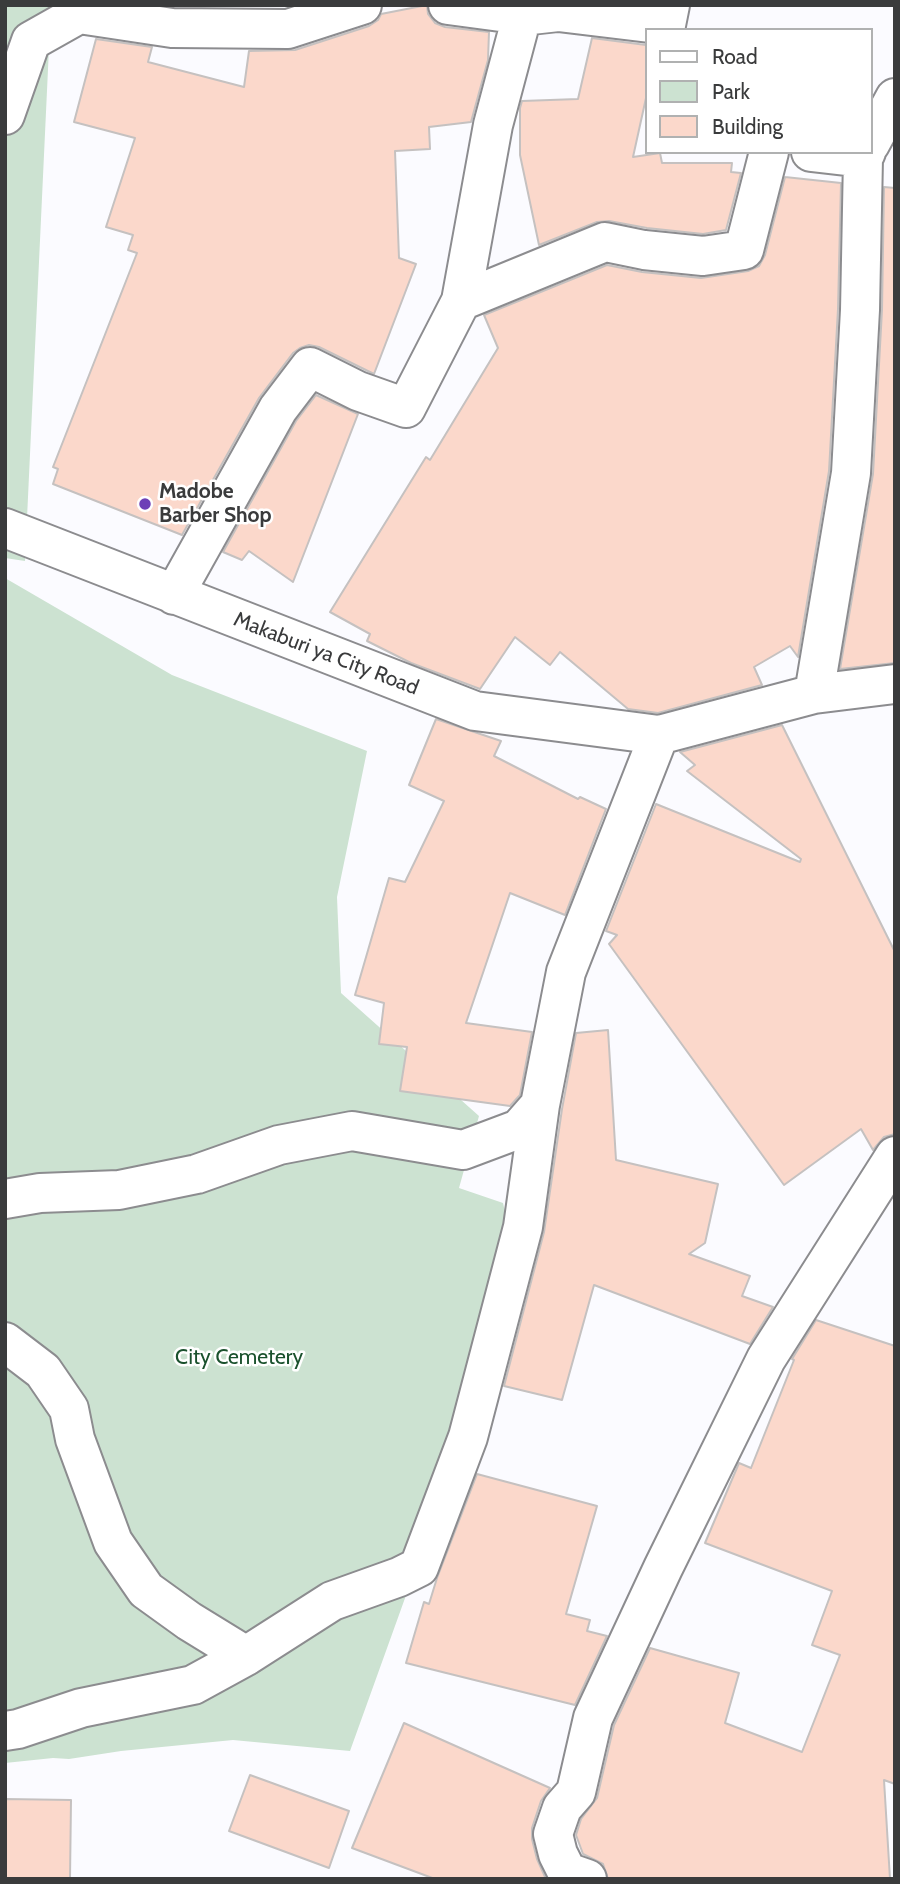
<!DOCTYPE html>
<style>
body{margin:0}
#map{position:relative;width:900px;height:1884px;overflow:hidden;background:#fbfbff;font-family:Cabin,sans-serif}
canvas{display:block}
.frame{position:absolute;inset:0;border:7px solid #3a3b3c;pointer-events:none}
.legend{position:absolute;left:645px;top:28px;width:228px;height:126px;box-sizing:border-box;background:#fff;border:2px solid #b0b1b1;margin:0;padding:9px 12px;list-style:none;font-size:21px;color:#3a3b3c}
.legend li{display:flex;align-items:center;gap:14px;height:35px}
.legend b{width:35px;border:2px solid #b0b1b1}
</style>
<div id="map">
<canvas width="900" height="1884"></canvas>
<div class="frame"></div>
<ul class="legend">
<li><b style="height:9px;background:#fff"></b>Road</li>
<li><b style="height:19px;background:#cce2d1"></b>Park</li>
<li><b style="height:19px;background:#fbd8cb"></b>Building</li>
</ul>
</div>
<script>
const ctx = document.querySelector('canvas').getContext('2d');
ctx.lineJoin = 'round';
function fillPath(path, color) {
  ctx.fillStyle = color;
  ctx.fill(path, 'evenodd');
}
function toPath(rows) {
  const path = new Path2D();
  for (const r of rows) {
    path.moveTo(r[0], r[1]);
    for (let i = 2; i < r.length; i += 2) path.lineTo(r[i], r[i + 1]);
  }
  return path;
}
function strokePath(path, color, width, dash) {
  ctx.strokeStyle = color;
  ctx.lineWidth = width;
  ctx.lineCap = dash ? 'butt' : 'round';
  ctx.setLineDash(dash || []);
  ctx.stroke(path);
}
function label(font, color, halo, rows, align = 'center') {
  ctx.font = font + ' Cabin,sans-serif';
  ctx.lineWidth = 5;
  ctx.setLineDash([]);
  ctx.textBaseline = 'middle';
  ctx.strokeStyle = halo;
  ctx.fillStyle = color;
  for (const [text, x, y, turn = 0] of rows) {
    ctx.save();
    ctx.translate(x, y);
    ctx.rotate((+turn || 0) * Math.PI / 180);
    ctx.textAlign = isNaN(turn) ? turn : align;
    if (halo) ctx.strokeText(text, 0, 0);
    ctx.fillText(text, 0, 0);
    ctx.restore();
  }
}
const green = toPath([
 [5,5,51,5,25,561,5,558],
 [5,578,172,675,367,751,337,897,341,993,479,1116,459,1188,503,1203,515,1254,445,1487,350,1751,233,1740,121,1751,69,1759,53,1758,5,1763]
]);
const building = toPath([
 [427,5,428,14,435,23,445,27,489,32,488,60,471,122,429,127,430,149,395,151,399,258,416,264,374,374,319,347,309,345,300,348,293,353,259,398,182,535,53,484,58,469,53,467,137,253,128,250,133,235,106,227,135,138,74,122,96,39,152,47,148,62,244,87,249,51,295,50,369,26,378,20,381,14,427,5],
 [592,38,646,45,646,98,633,157,660,153,662,163,732,163,731,172,741,173,726,230,703,234,647,228,609,221,597,222,539,245,520,155,520,108,522,101,578,99,592,38],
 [785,177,841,183,838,309,829,471,798,657,790,646,754,667,762,685,658,713,628,709,560,652,550,665,515,637,480,689,411,663,367,641,370,634,330,612,426,457,430,460,498,348,484,315,607,265,642,272,701,278,748,271,759,266,765,255,785,177],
 [884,187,895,188,895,663,840,669,873,474,882,310,884,187],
 [316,395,358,414,293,582,249,551,242,560,223,552,296,421,316,395],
 [436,719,501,741,494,756,578,799,580,797,606,809,565,915,510,893,466,1023,532,1032,520,1095,510,1106,400,1091,407,1047,379,1044,384,1003,355,995,389,878,405,882,444,801,409,785,436,719],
 [782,725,895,952,895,1134,884,1137,873,1150,861,1129,784,1185,609,944,617,935,606,931,656,804,800,862,801,859,687,771,695,765,680,752,782,725],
 [608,1030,616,1160,718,1184,705,1243,689,1254,750,1276,742,1296,773,1307,750,1344,594,1285,562,1400,504,1386,544,1232,562,1109,576,1033,608,1030],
 [816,1320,895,1346,895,1784,884,1780,890,1879,608,1879,603,1864,583,1854,576,1835,581,1819,597,1798,614,1725,650,1648,739,1673,725,1723,802,1752,840,1655,812,1645,832,1591,705,1543,739,1463,751,1468,794,1360,792,1359,816,1320],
 [477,1474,597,1506,566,1614,590,1620,587,1631,607,1636,575,1705,406,1663,424,1602,429,1604,437,1578,477,1474],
 [404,1723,550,1788,541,1801,532,1828,532,1839,537,1859,546,1879,435,1879,352,1848,404,1723],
 [250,1775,349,1811,329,1868,229,1831,250,1775],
 [5,1799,71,1800,70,1879,5,1879,5,1799]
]);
const minor = toPath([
 [448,5,523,15],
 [5,115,31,41,79,14,172,28,288,29,362,5],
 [870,144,895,98],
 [811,152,863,158],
 [461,301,493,125,522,16,558,12,666,25,670,5],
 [5,528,475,711,659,735],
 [174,595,278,409,310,367,358,391,406,408,461,301,605,242,644,250,703,256,744,250,769,152],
 [814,694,851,473,860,310,863,158,866,152],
 [5,1199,40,1193,119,1190,197,1174,279,1145,352,1131,463,1150,519,1129,540,1105,566,972,659,735,814,694,895,684],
 [5,1342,43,1371,69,1409,75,1439,113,1542,146,1590,189,1621,246,1656],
 [5,1731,18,1729,81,1708,193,1685,246,1656,332,1601,399,1577,419,1567,468,1437,523,1227,540,1105],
 [587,1879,567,1872,558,1854,553,1834,562,1808,576,1792,593,1718,663,1568,766,1359,895,1156]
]);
const markers = [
 [145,504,7,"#6d3fb7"]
];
const poiNames = [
 ["Madobe",159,492],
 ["Barber Shop",159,516]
];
const streetNames = [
 ["Makaburi ya City Road",326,654,21]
];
const parkNames = [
 ["City Cemetery",239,1358]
];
fillPath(green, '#cce2d1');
fillPath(building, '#fbd8cb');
strokePath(building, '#c5c1c0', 2);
strokePath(minor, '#8c8c8f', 42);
strokePath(minor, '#fff', 38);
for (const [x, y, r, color] of markers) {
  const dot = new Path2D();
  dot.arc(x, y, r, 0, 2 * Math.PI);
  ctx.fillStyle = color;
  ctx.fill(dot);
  strokePath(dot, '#fff', 2.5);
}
label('bold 21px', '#3a3b3c', '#fff', poiNames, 'left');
label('21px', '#3a3b3c', '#fff', streetNames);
label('21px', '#1a512d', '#fff', parkNames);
</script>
